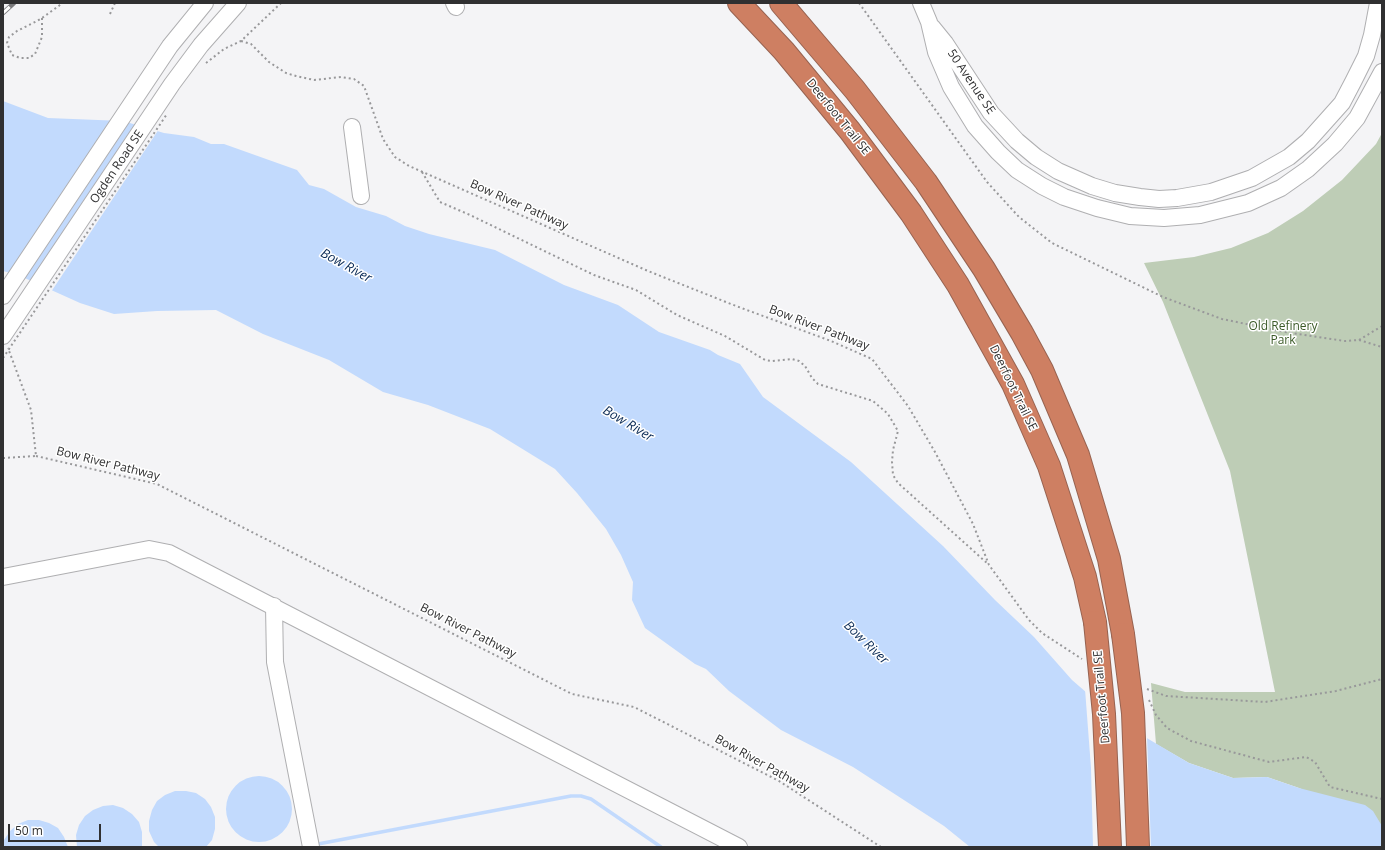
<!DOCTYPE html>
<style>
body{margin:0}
#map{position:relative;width:1385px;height:850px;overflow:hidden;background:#f4f4f6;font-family:"Open Sans",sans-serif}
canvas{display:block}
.frame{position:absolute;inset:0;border:4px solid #303031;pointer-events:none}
.scale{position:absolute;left:8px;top:824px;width:93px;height:18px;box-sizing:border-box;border:2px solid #303031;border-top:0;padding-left:5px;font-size:12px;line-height:14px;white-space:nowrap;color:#303031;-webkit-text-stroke:3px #fff;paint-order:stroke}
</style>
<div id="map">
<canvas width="1385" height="850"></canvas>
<div class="frame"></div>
<div class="scale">50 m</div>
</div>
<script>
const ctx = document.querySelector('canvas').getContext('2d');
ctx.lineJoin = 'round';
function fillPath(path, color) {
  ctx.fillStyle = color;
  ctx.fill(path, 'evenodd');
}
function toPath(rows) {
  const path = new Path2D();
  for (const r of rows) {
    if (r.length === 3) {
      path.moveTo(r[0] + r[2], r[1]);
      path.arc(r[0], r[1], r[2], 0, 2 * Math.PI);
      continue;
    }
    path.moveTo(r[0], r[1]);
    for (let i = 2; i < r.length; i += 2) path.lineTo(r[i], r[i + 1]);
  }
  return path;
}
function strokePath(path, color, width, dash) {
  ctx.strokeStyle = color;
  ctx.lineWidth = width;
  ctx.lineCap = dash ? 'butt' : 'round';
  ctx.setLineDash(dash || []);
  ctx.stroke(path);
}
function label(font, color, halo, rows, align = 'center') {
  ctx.font = font + ' "Open Sans",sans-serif';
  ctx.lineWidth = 3;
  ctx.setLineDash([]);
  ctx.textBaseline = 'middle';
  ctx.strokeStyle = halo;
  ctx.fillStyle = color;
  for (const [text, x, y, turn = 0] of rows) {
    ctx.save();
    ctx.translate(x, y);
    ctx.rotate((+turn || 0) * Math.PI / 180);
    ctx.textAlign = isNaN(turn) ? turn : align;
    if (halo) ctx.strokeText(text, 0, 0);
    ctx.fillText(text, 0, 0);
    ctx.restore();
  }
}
const green = toPath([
 [1382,133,1382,826,1299,788,1267,777,1233,778,1189,763,1156,744,1151,683,1185,692,1275,692,1230,471,1163,302,1144,263,1194,257,1231,248,1268,233,1303,211,1342,180,1376,144]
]);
const water = toPath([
 [3,101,48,118,123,121,164,133,194,137,211,144,224,144,297,170,309,185,324,189,356,207,386,216,405,226,429,234,495,250,564,285,618,305,659,332,710,350,718,355,740,364,763,397,851,462,943,546,995,600,1034,637,1072,680,1123,724,1189,763,1233,778,1267,777,1299,788,1365,805,1373,811,1382,826,1382,847,970,847,944,826,853,767,781,730,729,691,706,669,695,664,645,628,632,600,633,582,621,555,606,529,577,493,555,469,490,429,428,405,383,392,329,360,263,334,216,310,157,311,114,314,80,303,18,275,3,271],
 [259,809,33],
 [175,791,186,791,196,793,205,799,211,807,215,817,215,829,212,840,206,847,159,847,154,842,149,831,149,821,152,810,157,801,165,795],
 [113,805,123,808,132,814,139,822,142,832,142,847,77,847,76,835,79,825,85,816,93,810,103,806],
 [28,820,39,820,49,823,58,828,64,837,68,847,3,847,4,840,10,831,18,824]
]);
const pier = toPath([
 [136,123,159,129,51,292,29,282],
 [1085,689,1112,713,1118,847,1093,847,1091,768],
 [1115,715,1124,723,1147,736,1151,847,1121,847]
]);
const stream = toPath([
 [318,844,571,796,581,796,591,799,661,847]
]);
const path = toPath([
 [859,3,987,182,1019,217,1052,243,1163,297,1222,319,1285,332,1345,341,1359,340,1382,347],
 [110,14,115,3],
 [42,18,42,37,35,54,29,58,20,58,12,55,7,43,9,37,17,31,37,21,42,18,60,5,63,3],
 [241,41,251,44,269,62,286,73,296,76,314,80,341,77,354,79,364,86,383,139,395,157,409,166,648,271,736,306,831,341,872,359,908,406,935,452,973,524,989,565,1029,620,1042,633,1082,659],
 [206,63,224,49,241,41,281,3],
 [422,172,440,202,470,215,594,275,636,290,677,315,725,336,765,360,772,361,792,359,799,361,805,366,812,378,818,384,873,401,888,414,898,431,893,450,892,462,893,475,898,483,988,564],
 [1359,340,1382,326],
 [36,456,157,484,572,694,634,707,779,781,881,847],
 [3,458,36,456,31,410,8,348],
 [1147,689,1166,696,1265,702,1336,691,1382,679],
 [1149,700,1156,715,1167,728,1191,741,1269,762,1306,757,1315,762,1330,787,1382,799]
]);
const minor = toPath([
 [454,3,456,7],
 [921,3,929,22,936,52,951,87,975,126,998,152,1017,170,1042,186,1064,197,1097,208,1130,216,1164,218,1200,215,1248,203,1281,188,1308,169,1335,144,1357,118,1382,72],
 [932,27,945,43,991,113,1017,141,1036,157,1058,171,1092,186,1115,193,1140,197,1159,199,1177,198,1211,192,1252,178,1289,157,1308,141,1342,103,1353,82,1366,56,1372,35,1378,3],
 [352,127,361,196],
 [3,296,170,46,205,3],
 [3,336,172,84,201,45,238,3],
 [3,577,149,549,169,553,739,847],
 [274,606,275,662,311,847]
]);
const highway = toPath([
 [739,3,784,51,850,131,911,213,958,285,1013,384,1049,466,1085,577,1095,622],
 [781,3,855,90,926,182,984,269,1022,333,1042,370,1078,455,1109,559,1123,634]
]);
const rail = toPath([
 [3,13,14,3]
]);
const pathBridge = toPath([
 [3,358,167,114]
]);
const highwayBridge = toPath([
 [1095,622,1104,714,1110,847],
 [1123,634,1133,713,1138,847]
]);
const streetNames = [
 ["50 Avenue SE",971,82,56],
 ["Deerfoot Trail SE",838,117,51],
 ["Ogden Road SE",117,167,-56],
 ["Bow River Pathway",519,205,24],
 ["Bow River Pathway",819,328,21],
 ["Deerfoot Trail SE",1013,388,64],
 ["Bow River Pathway",108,464,14],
 ["Bow River Pathway",468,631,27],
 ["Deerfoot Trail SE",1102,697,-95],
 ["Bow River Pathway",762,764,29]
];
const parkNames = [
 ["Old Refinery",1283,327],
 ["Park",1283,341]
];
const waterNames = [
 ["Bow River",346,266,29],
 ["Bow River",628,424,31],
 ["Bow River",866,643,44]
];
fillPath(green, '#becdb6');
fillPath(water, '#c2dafd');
fillPath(pier, '#f4f4f6');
strokePath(stream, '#c2dafd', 3.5);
strokePath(minor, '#afafb1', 18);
strokePath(highway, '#976351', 24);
strokePath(path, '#98989a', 2, [2, 3]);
strokePath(minor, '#fff', 16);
strokePath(highway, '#ce7f62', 22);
strokePath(rail, '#7a7a7c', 4.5);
strokePath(rail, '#fff', 3, [9]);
strokePath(highwayBridge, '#976351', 24, []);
strokePath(pathBridge, '#98989a', 2, [2, 3]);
strokePath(highwayBridge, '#ce7f62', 22);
label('12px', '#303031', '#fff', streetNames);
label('12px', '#3b5a28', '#fff', parkNames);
label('italic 13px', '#0c2c57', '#fff', waterNames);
</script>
